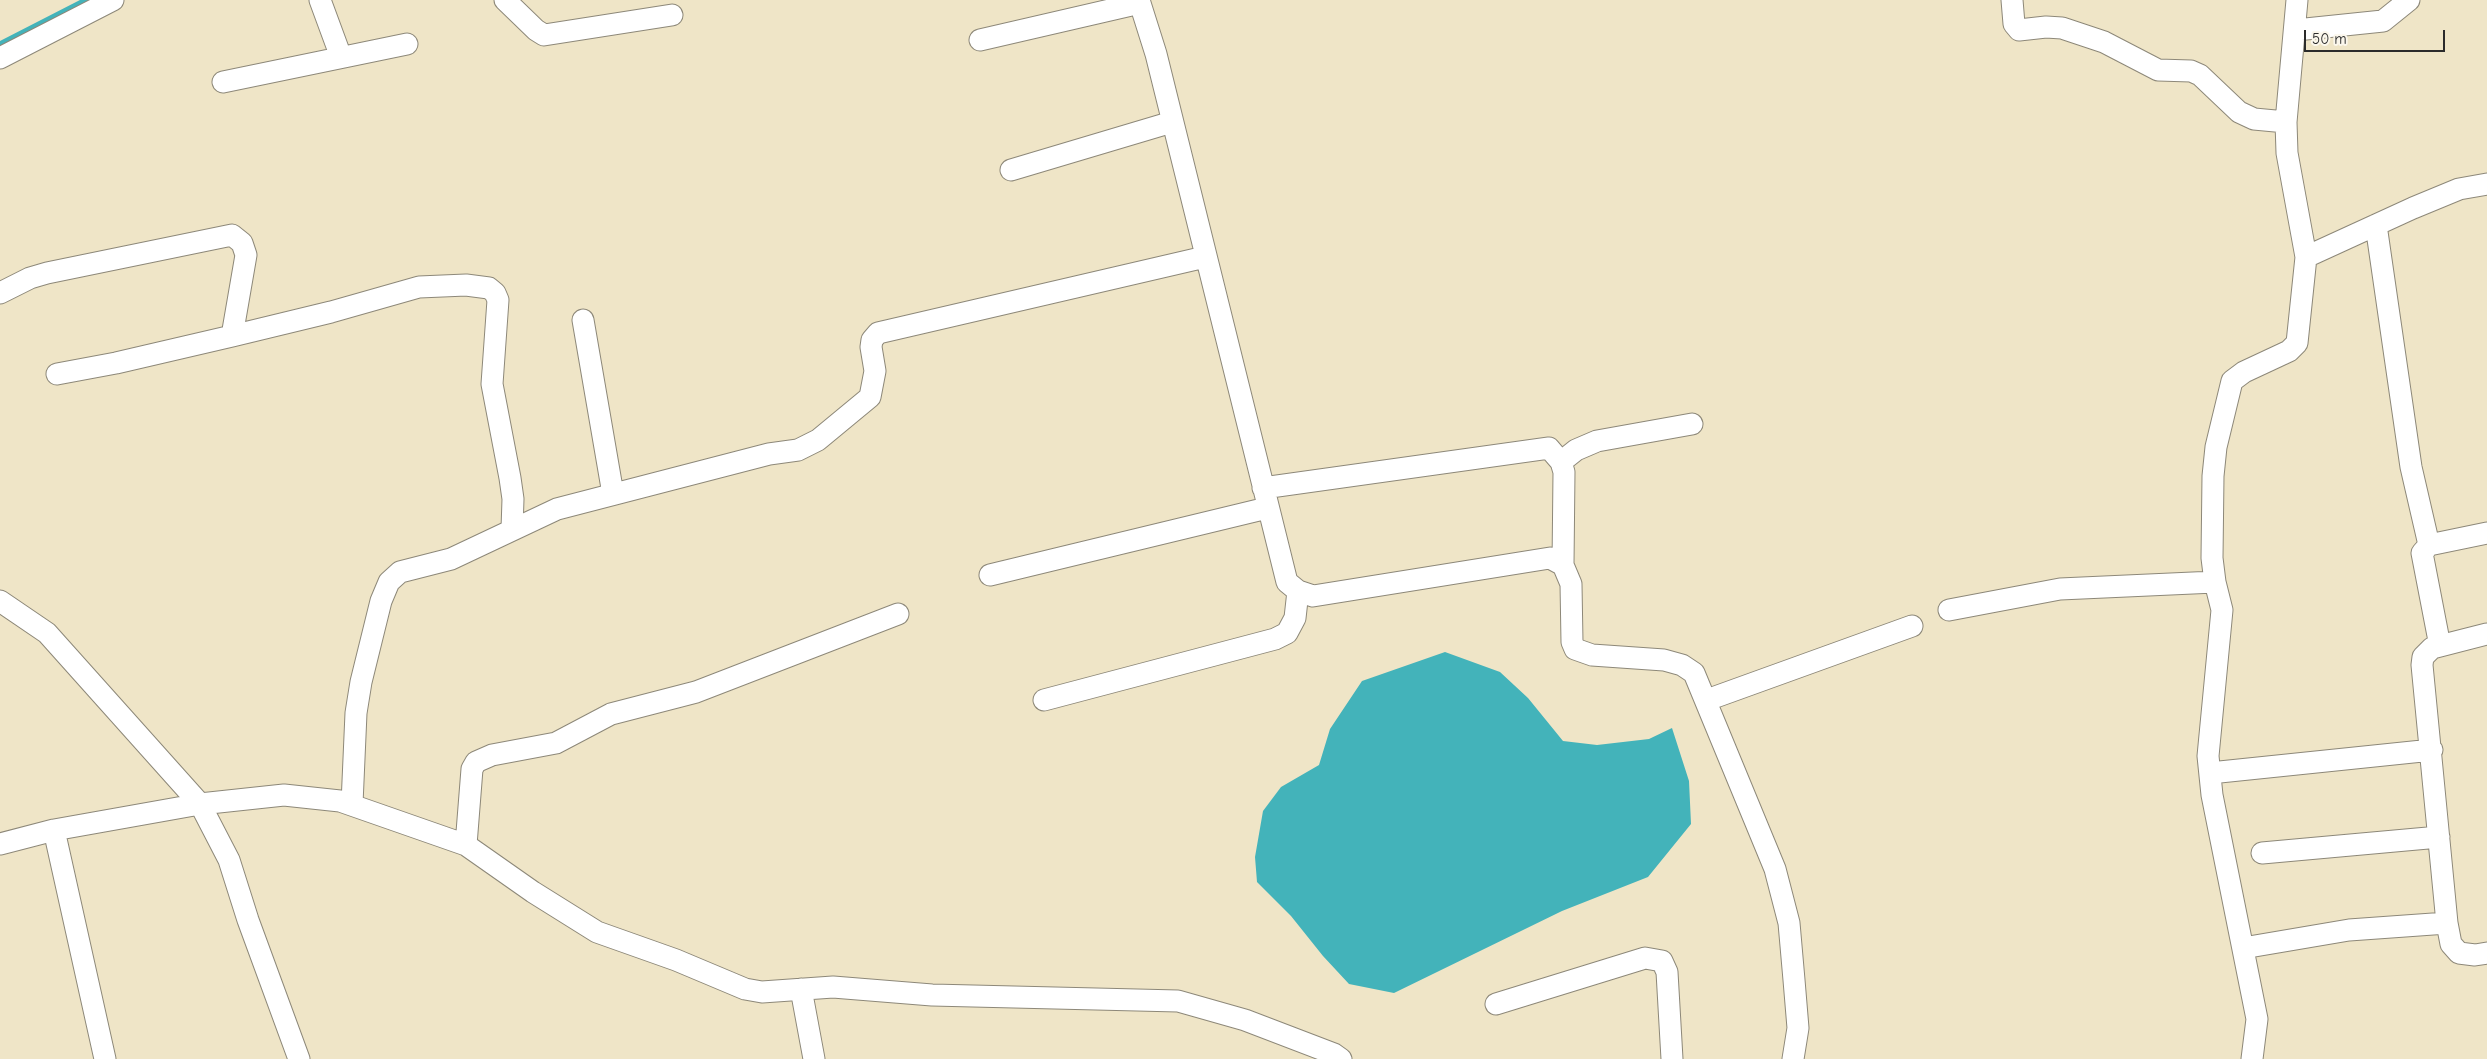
<!DOCTYPE html>
<style>
body{margin:0}
#map{position:relative;width:2487px;height:1059px;overflow:hidden;background:#efe5c7;font-family:"Comic Neue",sans-serif}
canvas{display:block}
.scale{position:absolute;left:2304px;top:30px;width:141px;height:22px;box-sizing:border-box;border:2px solid #2b2b2b;border-top:0;padding-left:6px;font-size:15px;line-height:18px;white-space:nowrap;color:#2b2b2b;-webkit-text-stroke:4px #fbf7ec;paint-order:stroke}
</style>
<div id="map">
<canvas width="2487" height="1059"></canvas>
<div class="scale">50 m</div>
</div>
<script>
const ctx = document.querySelector('canvas').getContext('2d');
ctx.lineJoin = 'round';
function fillPath(path, color) {
  ctx.fillStyle = color;
  ctx.fill(path, 'evenodd');
}
function toPath(rows) {
  const path = new Path2D();
  for (const r of rows) {
    path.moveTo(r[0], r[1]);
    for (let i = 2; i < r.length; i += 2) path.lineTo(r[i], r[i + 1]);
  }
  return path;
}
function strokePath(path, color, width, dash) {
  ctx.strokeStyle = color;
  ctx.lineWidth = width;
  ctx.lineCap = dash ? 'butt' : 'round';
  ctx.setLineDash(dash || []);
  ctx.stroke(path);
}
const water = toPath([
 [1445,652,1500,672,1528,698,1563,741,1597,745,1649,739,1672,728,1689,781,1691,824,1648,877,1562,911,1394,993,1349,984,1323,956,1291,916,1257,882,1255,857,1263,811,1281,787,1319,765,1330,729,1362,681]
]);
const stream = toPath([
 [0,44,86,0]
]);
const minor = toPath([
 [320,0,341,57],
 [505,0,536,30,544,35,672,15],
 [1139,0,1156,54,1287,582,1298,591,1313,596,1550,558,1563,565,1571,584,1572,642,1575,649,1592,655,1664,660,1682,665,1694,673,1775,869,1789,923,1794,980,1798,1028,1793,1059],
 [2012,0,2014,24,2019,30,2046,27,2062,28,2104,42,2158,70,2191,71,2200,75,2239,112,2254,119,2286,122],
 [2296,30,2383,21,2409,0],
 [980,40,1140,3],
 [0,58,113,0],
 [223,82,407,44],
 [1011,170,1172,122],
 [2376,225,2411,467,2429,545],
 [2306,257,2413,208,2459,189,2487,184],
 [0,293,30,278,47,273,232,235,242,243,246,255,232,336],
 [583,320,613,494],
 [57,374,116,363,232,336,331,312,419,287,466,285,489,288,495,293,498,300,492,384,510,478,513,499,512,529],
 [1561,462,1576,450,1597,441,1692,424],
 [1263,488,1549,448,1561,462,1564,472,1563,565],
 [990,575,1267,508],
 [0,601,47,633,200,804,229,860,248,920,299,1059],
 [1949,610,2060,589,2215,582],
 [2487,634,2432,648,2423,657,2422,665,2447,923,2451,944,2459,953,2475,955,2487,953],
 [2440,646,2422,553,2429,545,2487,533],
 [1044,700,1275,639,1287,633,1295,618,1298,591],
 [1707,700,1912,626],
 [2210,773,2432,750],
 [352,804,356,713,361,682,381,601,389,582,400,572,451,559,557,509,769,454,798,450,818,440,870,397,875,371,871,347,872,340,878,333,1205,257],
 [54,830,105,1059],
 [0,844,54,830,200,804,284,795,340,801,466,845,533,892,597,932,676,960,745,989,762,992,833,987,932,995,1178,1001,1245,1020,1334,1054,1341,1059],
 [466,845,472,769,476,762,492,755,556,743,611,714,696,692,898,614],
 [2262,853,2439,837],
 [2243,948,2349,930,2447,923],
 [801,989,814,1059],
 [1496,1004,1645,958,1662,961,1667,972,1672,1059],
 [2252,1059,2257,1019,2212,795,2208,756,2222,610,2215,582,2212,558,2213,476,2216,447,2232,381,2244,372,2289,351,2297,343,2306,257,2287,153,2286,122,2297,0]
]);
fillPath(water, '#43b3ba');
strokePath(stream, '#43b3ba', 5.5);
strokePath(minor, '#8d8879', 23);
strokePath(minor, '#fff', 21);
</script>
